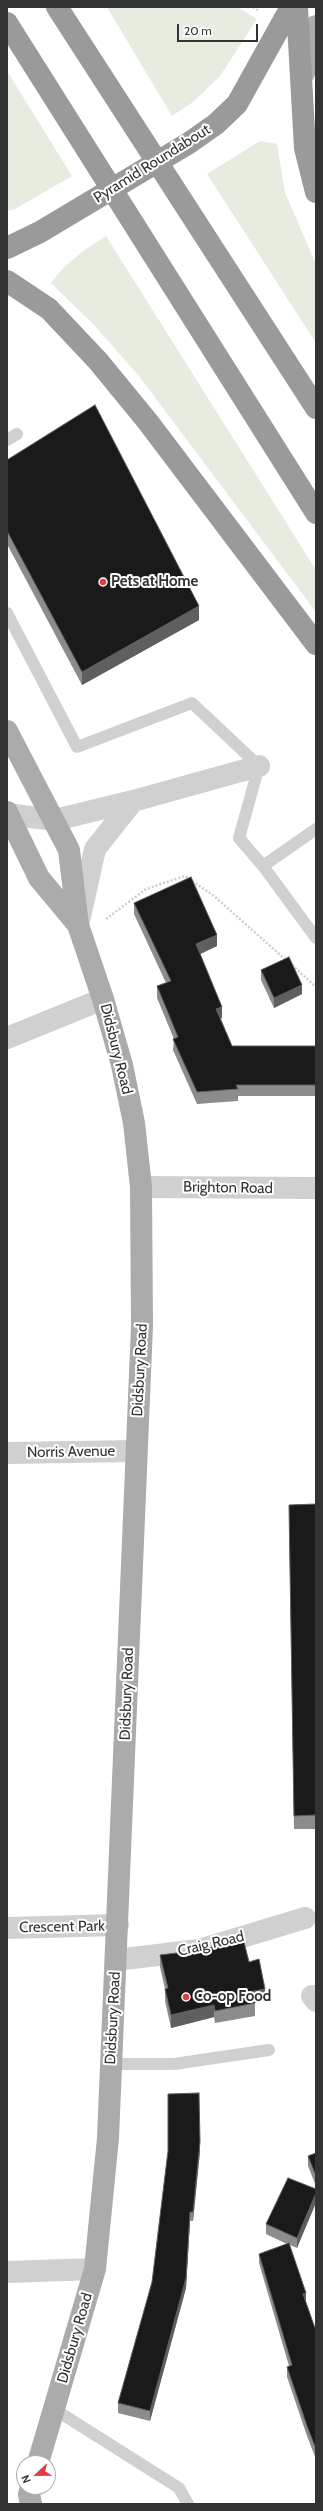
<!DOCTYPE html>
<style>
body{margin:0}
#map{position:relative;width:323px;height:2511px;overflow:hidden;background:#fff;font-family:Cabin,sans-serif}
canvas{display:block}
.frame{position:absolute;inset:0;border:8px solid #333;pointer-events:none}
.north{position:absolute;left:16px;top:2455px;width:40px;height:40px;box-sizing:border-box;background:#fff;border:1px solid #adadad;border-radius:50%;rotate:248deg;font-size:11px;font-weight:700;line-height:16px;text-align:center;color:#333}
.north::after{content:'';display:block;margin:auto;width:14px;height:18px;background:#e63946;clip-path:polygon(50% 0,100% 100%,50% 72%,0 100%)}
.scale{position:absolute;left:177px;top:24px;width:81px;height:18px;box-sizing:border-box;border:2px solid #333;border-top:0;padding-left:5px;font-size:12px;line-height:14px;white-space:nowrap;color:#333;-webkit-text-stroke:3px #fff;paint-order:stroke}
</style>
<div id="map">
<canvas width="323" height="2511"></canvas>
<div class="frame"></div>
<div class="north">N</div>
<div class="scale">20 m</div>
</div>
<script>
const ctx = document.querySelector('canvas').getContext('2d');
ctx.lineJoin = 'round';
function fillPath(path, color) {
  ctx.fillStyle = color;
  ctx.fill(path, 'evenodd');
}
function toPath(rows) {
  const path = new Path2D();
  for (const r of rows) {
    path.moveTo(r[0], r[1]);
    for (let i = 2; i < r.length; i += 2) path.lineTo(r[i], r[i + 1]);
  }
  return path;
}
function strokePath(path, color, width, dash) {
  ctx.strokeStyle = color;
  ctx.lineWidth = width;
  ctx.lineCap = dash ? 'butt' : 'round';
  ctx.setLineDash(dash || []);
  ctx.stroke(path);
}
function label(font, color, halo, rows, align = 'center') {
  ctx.font = font + ' Cabin,sans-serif';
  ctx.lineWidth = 4;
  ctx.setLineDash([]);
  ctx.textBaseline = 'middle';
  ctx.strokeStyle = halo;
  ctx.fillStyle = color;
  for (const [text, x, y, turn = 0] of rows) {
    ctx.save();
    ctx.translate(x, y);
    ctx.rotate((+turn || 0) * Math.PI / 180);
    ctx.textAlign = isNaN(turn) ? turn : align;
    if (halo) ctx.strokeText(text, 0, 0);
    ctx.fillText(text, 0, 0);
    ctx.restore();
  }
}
const green = toPath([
 [107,7,237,7,257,19,220,76,193,102,172,116],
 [7,71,72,176,15,209,7,211],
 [260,141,277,144,285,193,316,264,316,343,207,174],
 [106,236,316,570,316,612,139,376,94,325,51,283,64,267,83,251]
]);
const path = toPath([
 [253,7,259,11],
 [106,919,146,889,185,876,214,896,287,961],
 [292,965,316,987]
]);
const lane = toPath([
 [7,440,17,434],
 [7,613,77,747,192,703,259,766,239,838,263,866,316,938],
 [263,866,316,829],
 [111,2064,174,2064,269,2050],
 [54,2409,179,2488,188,2504]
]);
const street = toPath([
 [7,814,55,820,133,801,259,766],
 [79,921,95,849,133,801],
 [7,1038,103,999],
 [141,1187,316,1188],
 [7,1453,136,1451],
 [7,1928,118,1925],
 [116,1960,199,1950,305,1918],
 [312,1996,316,2001],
 [7,2272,95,2269]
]);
const primary = toPath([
 [304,73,316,26],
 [7,731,69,850,78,925,103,999,122,1065,134,1123,141,1187,142,1326,108,2138,95,2269,38,2463],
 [7,812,39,878,78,925],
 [31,2487,29,2494,31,2504]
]);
const highway = toPath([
 [57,7,316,408],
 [297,7,305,148,316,192],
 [7,23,316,513],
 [7,248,40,232,189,143,216,124,237,104,291,7],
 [7,281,49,309,98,361,148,422,316,644]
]);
const wall = toPath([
 [7,460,199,620,82,685,7,544],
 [134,903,217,946,200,954,222,1018,221,1019,232,1046,316,1046,316,1096,238,1096,238,1101,197,1104,173,1050,174,1039,157,998,157,986,166,983,134,914],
 [261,970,302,994,274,1008,261,980],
 [316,1504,316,1829,294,1829,289,1518],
 [160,1955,249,1962,265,2001,255,2003,255,2016,215,2023,214,2017,171,2028,165,2001,165,1989,160,1967],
 [200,2151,193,2221,190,2221,186,2288,150,2421,118,2413,118,2403],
 [316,2153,316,2186,308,2166,308,2156],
 [316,2189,297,2248,290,2245,306,2302,316,2331,316,2459,307,2436,287,2377,287,2367,289,2366,259,2263,259,2254,287,2244,266,2234,266,2224]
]);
const shadedWall = toPath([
 [199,606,199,620,82,685,82,672],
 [217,935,217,946,196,956,196,944],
 [302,985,302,994,274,1008,274,998],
 [222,1007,222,1018,216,1020,216,1009],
 [265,1989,265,2001,253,2003,253,1991],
 [214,2005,214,2017,171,2028,171,2015],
 [200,2142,200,2151,193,2221,193,2212],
 [316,2193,316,2203,297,2248,297,2238],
 [190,2212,190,2221,186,2288,150,2421,150,2411],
 [306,2293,306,2302,303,2294]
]);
const building = toPath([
 [95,405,199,606,82,672,7,531,7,460,95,405],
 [191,877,217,935,196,944,222,1007,216,1009,232,1046,316,1046,316,1085,236,1085,238,1089,197,1092,173,1039,178,1037,157,986,171,981,134,903,191,877],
 [289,957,302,985,274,998,261,970,289,957],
 [316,1504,316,1815,294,1816,289,1505,316,1504],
 [243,1938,249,1962,259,1959,265,1989,253,1991,255,2003,215,2011,214,2005,171,2015,165,1989,168,1988,160,1955,202,1950,243,1938],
 [199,2093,200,2142,193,2212,190,2212,186,2278,150,2411,118,2403,152,2282,168,2151,168,2094,199,2093],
 [316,2153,316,2176,308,2156,316,2153],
 [288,2178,316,2189,316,2193,297,2238,266,2224,288,2178],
 [289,2243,306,2293,303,2294,316,2331,316,2449,307,2426,287,2367,292,2365,259,2254,289,2243]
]);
const markers = [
 [103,582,4,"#e63946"],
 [186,1997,4,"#e63946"]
];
const streetNames = [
 ["Pyramid Roundabout",152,164,-32],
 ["Didsbury Road",116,1049,76],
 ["Brighton Road",228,1188,1],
 ["Didsbury Road",140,1370,-87],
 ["Norris Avenue",71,1452,-1],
 ["Didsbury Road",127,1694,-88],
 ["Crescent Park",62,1927,-1],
 ["Craig Road",211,1944,-13],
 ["Didsbury Road",113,2018,-87],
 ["Didsbury Road",75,2338,-74]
];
const poiNames = [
 ["Pets at Home",111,582],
 ["Co-op Food",194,1997]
];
fillPath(green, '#e6ecdf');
strokePath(path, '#cdcdcd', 2.5, [2, 2]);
strokePath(lane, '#d0d0d0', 12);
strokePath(street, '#d0d0d0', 22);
strokePath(primary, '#ababab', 22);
strokePath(highway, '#9a9a9a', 22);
fillPath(wall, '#8c8c8c');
fillPath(shadedWall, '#5f5f5f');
fillPath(building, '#1a1a1a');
strokePath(building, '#5f5f5f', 1);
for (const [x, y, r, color] of markers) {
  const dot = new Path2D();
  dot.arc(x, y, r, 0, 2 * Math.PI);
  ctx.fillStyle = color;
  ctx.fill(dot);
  strokePath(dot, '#fff', 1.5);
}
label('15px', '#333', '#fff', streetNames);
label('bold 15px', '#333', '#fff', poiNames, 'left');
</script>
